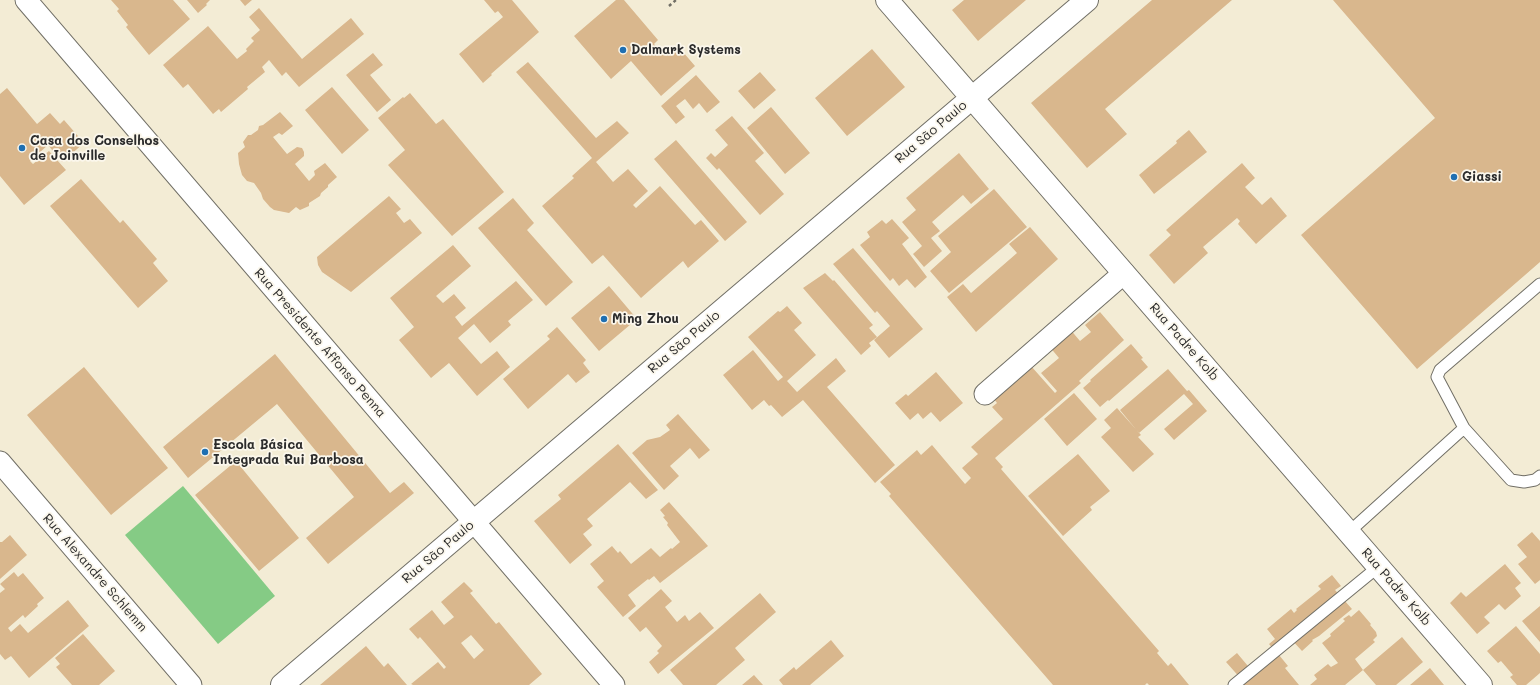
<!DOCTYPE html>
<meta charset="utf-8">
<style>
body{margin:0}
canvas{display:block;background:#f3ecd5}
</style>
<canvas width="1540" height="685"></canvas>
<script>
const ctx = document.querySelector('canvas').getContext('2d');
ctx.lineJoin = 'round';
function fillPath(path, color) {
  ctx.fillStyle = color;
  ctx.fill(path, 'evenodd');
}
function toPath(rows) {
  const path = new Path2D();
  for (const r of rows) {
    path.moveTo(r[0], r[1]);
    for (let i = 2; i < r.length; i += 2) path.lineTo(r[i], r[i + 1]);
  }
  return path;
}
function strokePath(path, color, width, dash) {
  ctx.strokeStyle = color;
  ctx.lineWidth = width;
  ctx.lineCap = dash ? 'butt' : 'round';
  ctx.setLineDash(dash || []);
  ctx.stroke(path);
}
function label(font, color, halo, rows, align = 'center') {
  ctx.font = font + ' Mali,sans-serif';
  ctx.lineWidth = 3.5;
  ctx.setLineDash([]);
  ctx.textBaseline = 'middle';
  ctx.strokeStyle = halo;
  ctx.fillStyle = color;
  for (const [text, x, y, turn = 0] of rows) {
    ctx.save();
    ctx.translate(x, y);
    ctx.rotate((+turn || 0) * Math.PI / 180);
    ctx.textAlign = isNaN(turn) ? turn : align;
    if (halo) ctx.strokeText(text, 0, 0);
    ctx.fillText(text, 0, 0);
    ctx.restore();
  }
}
const green = toPath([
 [183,486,275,596,218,644,125,535]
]);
const building = toPath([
 [111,0,173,0,190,19,149,55,126,27,128,25,117,11,119,9],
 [187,0,210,0,206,4,207,5,198,13],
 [240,0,252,0,245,6],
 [484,0,512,0,539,32,491,74,492,75,483,83,459,54,503,17,498,11,495,13],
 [616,0,624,0,658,40,654,44,664,55,677,45,695,66,661,96,631,61,611,79,574,36],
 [964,0,1026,0,978,41,952,10],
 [1152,0,1232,0,1105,109,1127,134,1087,168,1031,103],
 [1333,0,1540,0,1540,262,1417,369,1301,235,1435,118],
 [259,8,302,59,351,18,364,34,299,87,286,72,282,76,269,60,262,67,265,72,247,87,248,89,221,112,219,109,213,114,188,84,183,88,163,65,208,26,237,59,247,51,246,49,254,41,251,38,260,30,249,17],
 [872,49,905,87,847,136,815,98],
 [373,53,383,65,370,75,391,100,377,112,346,75],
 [528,62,596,138,617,121,629,133,596,162,613,182,628,169,648,191,633,205,636,208,660,186,695,225,701,220,719,241,688,268,683,261,641,298,603,255,592,264,542,206,574,178,572,176,592,158,516,72],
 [760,72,776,90,754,109,738,91],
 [696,75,720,102,707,113,699,103,693,109,685,99,676,106,685,117,676,124,661,106],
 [332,87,369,130,342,154,305,110],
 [7,88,37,124,50,113,60,124,64,120,84,143,62,162,48,145,30,161,33,164,49,151,66,170,24,205,0,176,0,94],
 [410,93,436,124,443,119,504,192,452,236,388,165,405,150,378,118,403,97,404,98],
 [771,107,810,153,785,174,747,128],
 [280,112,293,126,282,135,279,133,273,137,287,154,297,147,302,148,304,152,304,156,295,164,309,181,315,175,314,171,325,163,337,177,328,185,328,187,321,193,320,196,309,203,309,206,300,210,296,207,289,213,274,210,270,207,263,199,261,193,254,183,247,181,242,175,239,164,238,153,245,147,243,142,248,135,251,135,258,130,259,126,263,125],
 [732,116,764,153,755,161,784,194,760,215,719,168,717,170,706,158,711,153,715,157,728,145,715,130],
 [1189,130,1207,152,1154,194,1139,175,1177,143,1176,141],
 [676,140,747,222,725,241,654,159],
 [959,153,989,189,971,204,963,195,932,222,940,231,931,238,942,251,924,267,913,254,922,246,902,222,916,210,906,198],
 [1242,163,1255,178,1245,187,1262,205,1271,197,1287,216,1256,244,1238,224,1240,221,1237,218,1203,247,1208,253,1174,284,1149,255,1171,235,1166,230],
 [81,179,120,223,123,220,157,259,153,263,168,281,138,308,50,206],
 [994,189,1027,227,949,293,930,271,951,252,938,236],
 [389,196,401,209,396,213,404,223,410,219,422,233,351,292,322,272,318,265,317,257],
 [513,198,534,223,527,230,573,282,546,306,478,228],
 [892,219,909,238,902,244,927,277,915,288,907,279,899,286,893,278,890,281,860,245,870,237,867,232,882,220,886,224],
 [1030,227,1058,259,976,332,947,297,963,284,971,293,1017,253,1009,244],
 [453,245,471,266,436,296,443,303,454,294,466,308,455,317,462,326,516,281,533,300,508,321,511,325,490,343,474,324,458,338,481,364,497,351,510,367,477,396,449,363,431,378,399,340,414,327,390,298],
 [853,248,923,329,889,358,874,340,890,326,877,311,875,313,833,264],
 [825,273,833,281,834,280,873,325,869,328,877,337,869,343,871,346,861,355,803,288],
 [609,286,637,319,599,351,571,318],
 [787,306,802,323,794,330,816,355,787,381,797,392,836,358,846,371,827,387,895,465,875,483,803,400,782,417,771,405,769,406,764,400,752,410,723,375,753,350,778,381,783,377,748,337,778,311,780,312],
 [1100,312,1124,340,1079,381,1081,383,995,458,1003,467,1001,469,1159,651,1157,653,1168,666,1171,663,1189,685,1149,685,1147,683,1145,685,1053,685,889,496,891,494,880,482,917,450,921,455,932,445,965,484,971,478,962,468,978,454,971,447,1003,419,992,407,997,403,994,399,1031,366,1055,393,1057,391,1041,373,1059,358,1049,346,1069,328,1080,341,1091,332,1085,325],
 [557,327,586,360,583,363,590,372,576,383,568,374,528,409,503,379,550,339,547,336],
 [1131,344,1143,358,1141,359,1148,367,1109,401,1108,400,1100,407,1083,388,1091,381,1090,380],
 [275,354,390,493,404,482,414,493,328,564,306,538,354,497,277,404,188,478,163,447],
 [84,367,168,468,111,515,27,415],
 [1168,369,1187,391,1189,390,1207,411,1174,440,1164,429,1193,404,1184,394,1139,433,1120,410],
 [936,372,963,403,940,422,931,412,923,419,918,413,910,420,895,403,906,394,908,396],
 [1074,393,1097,419,1067,446,1044,419],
 [1117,408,1141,435,1138,437,1154,454,1133,472,1101,437,1111,428,1104,420],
 [678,414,710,450,699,459,690,448,679,458,670,466,679,476,664,490,632,453,647,440,660,437,670,430,666,425],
 [618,444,658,490,646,499,630,482,587,519,593,526,583,534,592,545,570,564,534,521,561,499,558,495],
 [1078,454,1110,491,1090,507,1092,510,1063,536,1028,496],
 [236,461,299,538,259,571,195,495],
 [669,502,708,546,660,583,654,576,649,580,648,579,628,595,636,606,623,617,597,587,604,581,590,564,612,546,618,553,620,551,631,564,651,548,660,557,671,548,672,549,680,542,667,525,668,523,663,517,665,516,660,510],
 [1532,532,1540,541,1540,580,1535,584,1518,564,1527,557,1517,545],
 [10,535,27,555,0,579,0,542,2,542],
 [1505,564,1521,583,1515,588,1521,596,1505,610,1499,604,1484,617,1490,623,1477,634,1450,603,1461,592,1466,597],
 [14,572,18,577,23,573,44,598,37,604,38,606,25,618,23,615,8,628,11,632,20,624,28,633,68,600,89,626,29,678,11,656,5,660,0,654,0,593,5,589,0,584],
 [1332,575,1341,586,1335,590,1352,609,1319,636,1312,640,1313,641,1302,651,1290,638,1278,655,1269,644,1275,639,1267,629,1291,609,1294,613,1297,610,1296,609,1321,589,1318,586],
 [464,582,473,591,470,593,496,624,499,622,542,674,529,685,413,685,411,684,438,662,444,669,446,667,420,637,418,639,409,629,432,610,444,625,454,617,441,602],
 [471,635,484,650,474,659,461,643],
 [661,589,672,601,665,607,677,622,685,615,689,621,700,612,714,628,658,674,649,662,659,653,657,651,662,646,646,627,640,632,628,618],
 [760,593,776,612,735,648,745,660,716,685,683,685,670,670],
 [1540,606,1540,642,1522,621],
 [1359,610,1371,624,1370,625,1376,632,1377,636,1373,640,1375,642,1355,659,1363,670,1345,685,1310,685,1317,679,1314,675,1328,664,1331,667,1338,663,1322,643,1331,636,1330,634,1345,621,1343,619,1349,615,1351,617],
 [1516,626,1540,654,1540,673,1526,685,1517,685,1510,677,1513,675,1501,661,1498,663,1487,651],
 [83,634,115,671,99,685,72,685,56,667,60,664,55,658],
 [1402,637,1423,662,1396,685,1376,685,1363,670],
 [831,640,844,656,810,685,783,685,779,680,794,667,796,670],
 [366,646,384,667,388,663,407,685,320,685],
 [1237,653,1253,672,1279,655,1288,666,1285,668,1299,685,1243,685,1240,682,1242,680,1226,662],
 [1430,668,1444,685,1410,685],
 [754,675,763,685,742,685]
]);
const path = toPath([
 [669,6,676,0]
]);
const service = toPath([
 [1540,284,1440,370,1437,377,1464,428,1511,480,1524,482,1535,480,1540,476],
 [1349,532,1464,428],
 [1234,685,1378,567]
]);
const minor = toPath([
 [26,0,614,685],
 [985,394,1124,273],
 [0,462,191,685]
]);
const primary = toPath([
 [887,0,1481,685],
 [282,685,1087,0]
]);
const markers = [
 [623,50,4,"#1f6fb2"],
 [22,148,4,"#1f6fb2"],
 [1454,177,4,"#1f6fb2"],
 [604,319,4,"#1f6fb2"],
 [205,452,4,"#1f6fb2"]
];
const poiNames = [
 ["Dalmark Systems",631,50],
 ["Casa dos Conselhos",30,141],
 ["de Joinville",30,156],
 ["Giassi",1462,177],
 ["Ming Zhou",612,319],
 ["Escola Básica",213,445],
 ["Integrada Rui Barbosa",213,460]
];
const streetNames = [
 ["Rua São Paulo",931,132,-40],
 ["Rua São Paulo",684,342,-40],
 ["Rua Padre Kolb",1184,342,49],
 ["Rua Presidente Affonso Penna",320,343,49],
 ["Rua São Paulo",438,552,-40],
 ["Rua Alexandre Schlemm",95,573,49],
 ["Rua Padre Kolb",1396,587,49]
];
fillPath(green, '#85cb85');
fillPath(building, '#d9b78d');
strokePath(service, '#716f66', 13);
strokePath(minor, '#716f66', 23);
strokePath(primary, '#716f66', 24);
strokePath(path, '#716f66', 2.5, [3, 3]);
strokePath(service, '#fff', 11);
strokePath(minor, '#fff', 21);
strokePath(primary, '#fff', 22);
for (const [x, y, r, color] of markers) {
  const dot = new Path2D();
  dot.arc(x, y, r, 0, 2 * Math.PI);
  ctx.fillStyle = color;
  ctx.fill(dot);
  strokePath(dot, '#fbf7ec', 1.5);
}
label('bold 13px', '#2b2b2b', '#fbf7ec', poiNames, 'left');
label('13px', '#2b2b2b', '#fbf7ec', streetNames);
</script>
